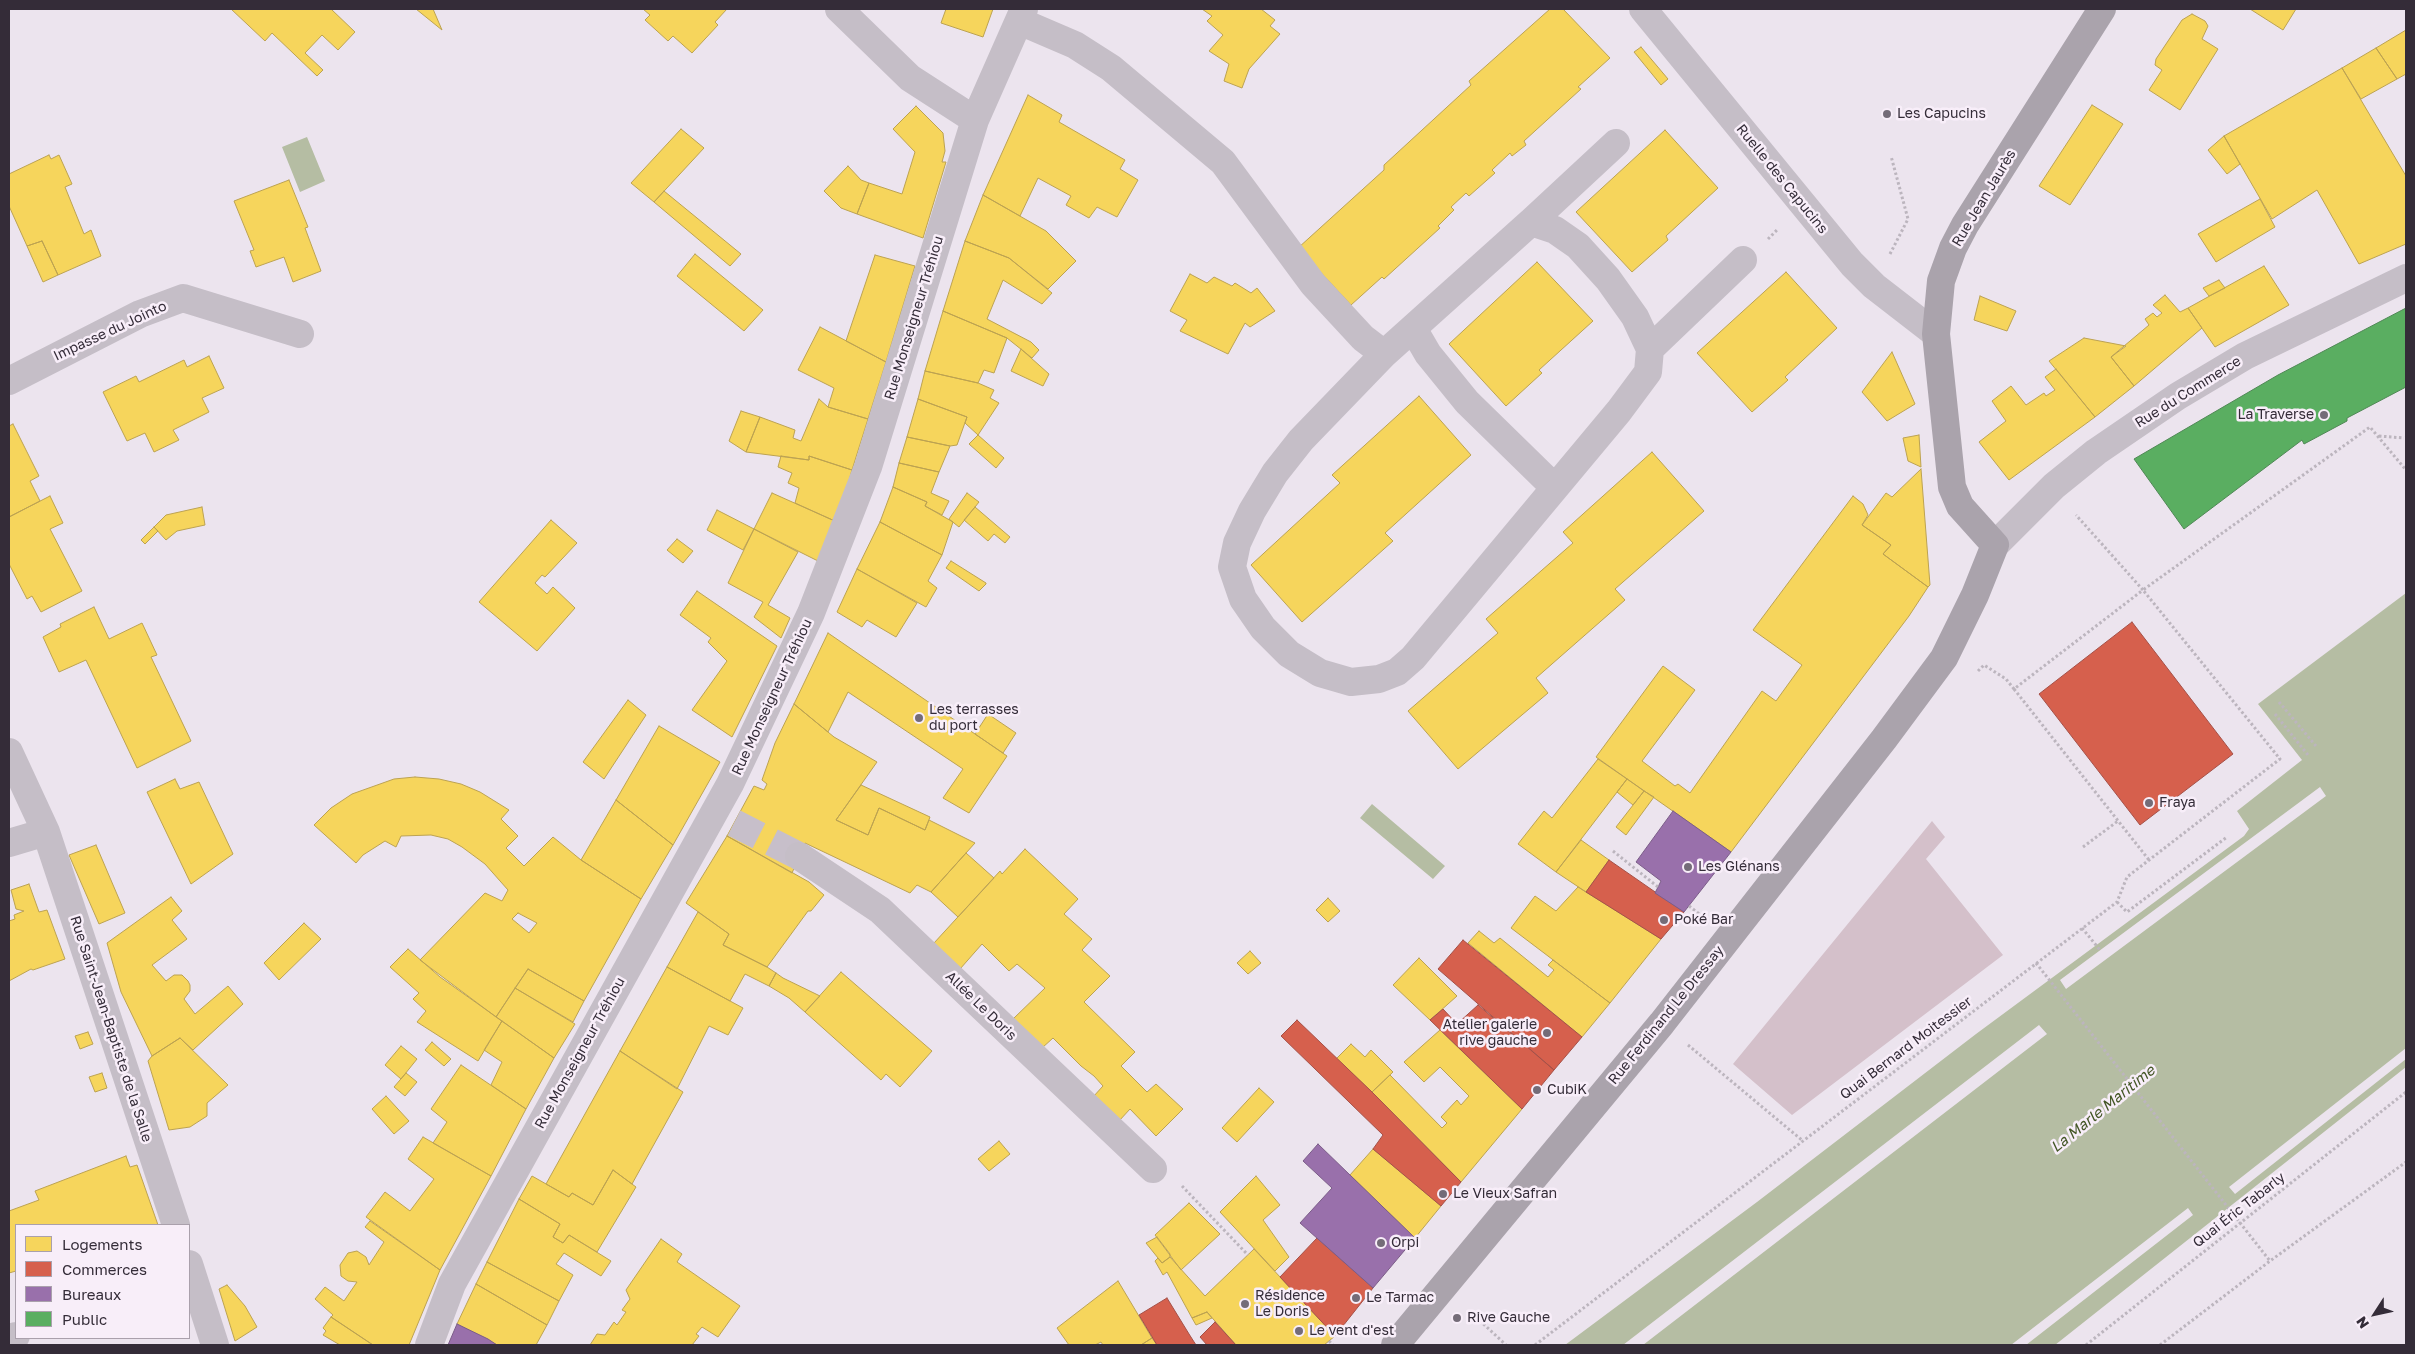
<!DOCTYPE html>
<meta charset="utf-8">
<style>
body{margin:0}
#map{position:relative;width:2415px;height:1354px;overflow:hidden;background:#ece4ee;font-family:"Golos Text",sans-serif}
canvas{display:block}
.frame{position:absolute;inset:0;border:10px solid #342c38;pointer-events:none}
.legend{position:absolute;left:15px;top:1224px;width:175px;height:115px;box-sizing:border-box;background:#f8eef9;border:1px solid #aaa0ac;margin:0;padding:6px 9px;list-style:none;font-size:15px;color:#342c38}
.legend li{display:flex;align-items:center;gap:10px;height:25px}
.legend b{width:25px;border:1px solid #aaa0ac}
.north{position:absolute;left:2350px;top:1289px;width:50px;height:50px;-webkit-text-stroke:4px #f8eef9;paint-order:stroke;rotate:235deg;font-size:14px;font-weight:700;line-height:20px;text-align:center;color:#342c38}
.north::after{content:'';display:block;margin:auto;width:18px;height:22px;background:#342c38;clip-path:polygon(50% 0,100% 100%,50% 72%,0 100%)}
</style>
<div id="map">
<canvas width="2415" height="1354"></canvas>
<div class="frame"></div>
<ul class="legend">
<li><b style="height:14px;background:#f6d55c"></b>Logements</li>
<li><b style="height:14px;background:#d6604d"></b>Commerces</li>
<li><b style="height:14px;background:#9970ab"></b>Bureaux</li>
<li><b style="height:14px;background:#5aae61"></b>Public</li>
</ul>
<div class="north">N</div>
</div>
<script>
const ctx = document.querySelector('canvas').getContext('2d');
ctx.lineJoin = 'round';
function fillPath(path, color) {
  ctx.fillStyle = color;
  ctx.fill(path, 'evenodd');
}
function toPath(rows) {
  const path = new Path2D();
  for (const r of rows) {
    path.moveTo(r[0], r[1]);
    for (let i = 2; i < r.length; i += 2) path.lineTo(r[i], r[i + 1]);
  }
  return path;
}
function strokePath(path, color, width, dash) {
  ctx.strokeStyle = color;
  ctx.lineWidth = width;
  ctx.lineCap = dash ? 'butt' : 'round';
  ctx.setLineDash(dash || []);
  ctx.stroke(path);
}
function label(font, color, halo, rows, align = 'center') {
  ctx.font = font + ' "Golos Text",sans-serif';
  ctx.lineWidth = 5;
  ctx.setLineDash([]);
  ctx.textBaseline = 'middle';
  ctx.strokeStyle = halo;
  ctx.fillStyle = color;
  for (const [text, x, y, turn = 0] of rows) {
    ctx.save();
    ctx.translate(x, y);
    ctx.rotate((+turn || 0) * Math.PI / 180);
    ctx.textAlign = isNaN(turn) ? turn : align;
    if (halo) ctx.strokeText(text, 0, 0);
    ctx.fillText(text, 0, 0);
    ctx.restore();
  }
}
const green = toPath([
 [1932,821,1945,837,1926,859,2003,955,1792,1115,1733,1064]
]);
const water = toPath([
 [307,137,325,181,300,192,282,147],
 [2406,593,2406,1067,2055,1345,1565,1345,1757,1202,1976,1034,2244,836,2249,829,2237,811,2302,760,2258,704],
 [1372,804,1445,866,1433,879,1360,818]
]);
const pier = toPath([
 [2320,787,2326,796,2066,989,2060,980],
 [2039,1025,2047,1034,1643,1345,1623,1345],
 [2406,1048,2406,1059,2235,1194,2229,1187],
 [2188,1208,2193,1215,2026,1345,2011,1345]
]);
const homes = toPath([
 [231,9,331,9,355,32,338,50,322,35,305,53,323,70,317,76,272,33,265,41,231,9],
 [416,9,433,9,442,30,416,9],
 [643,9,727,9,715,22,718,25,692,53,673,36,668,41,645,20,650,15,643,9],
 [946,9,993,9,983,37,941,23,946,9],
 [1202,9,1261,9,1275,20,1270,26,1280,34,1249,69,1242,88,1224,81,1229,64,1209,51,1223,35,1207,21,1212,16,1202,9],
 [1550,9,1563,9,1610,58,1578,87,1581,89,1524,141,1526,145,1512,156,1510,153,1492,170,1495,173,1469,196,1466,193,1451,207,1454,210,1438,226,1440,228,1384,279,1382,277,1351,305,1298,248,1384,170,1384,165,1471,85,1469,81,1550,9],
 [2250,9,2296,9,2283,30,2250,9],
 [2192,14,2205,21,2208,26,2202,39,2218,49,2180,110,2149,90,2162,70,2155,65,2156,59,2182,20,2192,14],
 [2406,30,2406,74,2397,79,2376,48,2406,30],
 [1641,47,1668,79,1661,85,1634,52,1641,47],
 [2376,48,2397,79,2361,99,2342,68,2376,48],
 [2342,68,2406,176,2406,244,2359,264,2317,190,2272,219,2224,136,2342,68],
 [1028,95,1062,115,1059,122,1125,160,1120,169,1138,180,1117,217,1097,207,1089,218,1066,205,1071,196,1038,178,1020,216,983,195,1028,95],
 [2092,105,2123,124,2070,205,2039,186,2092,105],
 [916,106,943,133,945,151,942,162,946,162,923,238,857,214,869,183,902,194,915,152,893,129,916,106],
 [681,129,704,148,654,202,631,183,681,129],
 [1665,130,1718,188,1666,236,1668,240,1632,272,1576,212,1665,130],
 [2224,136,2240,164,2227,174,2208,150,2224,136],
 [49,155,51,159,59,155,72,184,65,187,84,234,91,230,101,256,58,275,42,241,27,246,9,206,9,174,49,155],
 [848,166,861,180,869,183,857,214,841,208,824,191,848,166],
 [289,180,308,227,305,228,321,271,293,282,284,257,256,267,250,251,254,250,234,201,289,180],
 [664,191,741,254,730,266,654,202,664,191],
 [983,195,1046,231,1076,261,1048,289,1009,258,965,241,983,195],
 [2260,199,2275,227,2216,262,2198,234,2260,199],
 [42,241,58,275,43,282,27,246,42,241],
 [965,241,1009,258,1052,293,1042,304,1003,280,987,319,1031,342,1039,350,1032,358,1007,338,943,311,965,241],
 [695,254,763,310,744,331,677,276,695,254],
 [875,255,915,266,886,362,846,341,875,255],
 [1537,262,1593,321,1539,370,1542,373,1506,406,1449,344,1537,262],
 [2264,266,2289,305,2215,347,2188,308,2264,266],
 [1786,272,1837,328,1785,377,1788,380,1752,412,1697,353,1786,272],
 [1190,274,1207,283,1214,277,1232,286,1235,283,1251,293,1257,288,1275,311,1250,327,1245,323,1228,354,1180,331,1187,320,1170,311,1190,274],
 [2219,280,2225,288,2209,296,2203,288,2219,280],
 [2165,295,2180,312,2188,308,2202,328,2134,386,2111,357,2149,325,2145,319,2153,313,2157,317,2162,313,2153,305,2165,295],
 [1980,296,2016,311,2007,331,1974,320,1980,296],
 [943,311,1007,338,994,373,984,370,978,383,925,371,943,311],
 [820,327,886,362,868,419,828,407,834,388,798,370,820,327],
 [2084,338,2126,346,2111,357,2134,386,2095,417,2049,361,2084,338],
 [1021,349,1049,374,1043,386,1011,371,1021,349],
 [1892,352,1915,404,1887,421,1862,392,1892,352],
 [209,356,224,388,202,398,209,412,173,430,179,440,154,452,145,433,127,441,103,392,136,376,139,382,184,360,187,367,209,356],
 [2056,369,2095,417,2009,480,1979,442,2006,421,1992,401,2011,386,2026,405,2044,393,2046,396,2055,390,2045,377,2056,369],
 [925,371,978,383,994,390,990,398,999,403,978,435,965,423,967,417,918,399,925,371],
 [1419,396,1471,455,1385,533,1393,541,1302,622,1251,565,1340,483,1332,475,1419,396],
 [819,399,828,407,868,419,852,470,809,456,809,460,746,452,760,417,795,430,793,438,801,441,819,399],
 [918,399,967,417,957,445,950,446,907,437,918,399],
 [741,411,760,417,746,452,729,441,741,411],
 [13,424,39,476,30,481,40,501,9,517,9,426,13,424],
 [978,435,1004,458,996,468,969,444,978,435],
 [1919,435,1921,467,1908,461,1903,438,1919,435],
 [907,437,950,446,939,472,899,463,907,437],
 [1652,452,1704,511,1615,589,1625,600,1536,678,1548,693,1458,769,1408,711,1498,633,1486,619,1573,543,1563,532,1652,452],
 [781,456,809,460,809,456,852,470,837,522,795,503,799,488,788,483,792,473,778,467,781,456],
 [899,463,939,472,931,493,949,501,942,515,925,506,927,502,893,487,899,463],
 [1921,469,1930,585,1928,587,1883,554,1891,545,1862,525,1886,493,1892,497,1921,469],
 [893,487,927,502,925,506,953,522,942,555,880,522,893,487],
 [772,493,837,522,818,561,754,529,772,493],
 [967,493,979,502,959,527,949,519,967,493],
 [50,496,63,523,50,529,82,591,41,612,32,596,27,599,9,564,9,517,50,496],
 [1853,496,1863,504,1868,515,1862,525,1891,545,1883,554,1928,587,1909,616,1731,852,1596,757,1663,666,1695,690,1642,761,1675,786,1678,784,1690,793,1762,691,1776,701,1802,665,1753,630,1853,496],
 [202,507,205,525,177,531,166,540,154,527,166,515,202,507],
 [975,507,1010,537,1005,543,994,534,988,541,964,520,975,507],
 [717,510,754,529,743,550,707,530,717,510],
 [551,520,577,543,545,577,542,575,535,583,547,594,553,587,575,608,537,651,479,602,551,520],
 [880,522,942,555,928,581,937,588,926,607,857,569,880,522],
 [154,527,158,531,145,544,141,540,154,527],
 [754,529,798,552,768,605,790,618,781,638,754,617,763,602,728,583,754,529],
 [677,539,693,551,683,563,667,550,677,539],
 [951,561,986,583,986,584,979,591,946,568,951,561],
 [857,569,917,603,896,637,867,620,862,627,837,612,857,569],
 [697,591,777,646,732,737,692,710,727,661,708,642,711,638,680,615,697,591],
 [94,607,109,639,142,623,157,655,151,657,191,741,137,768,86,660,59,672,43,637,61,627,60,624,94,607],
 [828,633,1007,756,969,813,943,798,963,769,848,692,828,732,794,704,828,633],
 [628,700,646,715,604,779,583,762,628,700],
 [794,704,834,737,877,762,836,820,868,835,879,808,925,830,929,820,975,843,931,892,917,885,910,893,805,843,792,873,727,836,754,786,764,790,767,784,762,780,775,743,794,704],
 [988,714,1016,733,1003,753,975,734,988,714],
 [659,726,720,762,673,845,616,800,659,726],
 [1598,759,1627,779,1556,872,1518,844,1544,811,1552,818,1598,759],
 [415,777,439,779,461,784,480,792,509,810,501,819,518,836,506,848,524,866,553,837,581,860,641,899,584,1001,528,969,496,1017,420,960,485,893,502,901,508,890,485,864,462,847,448,839,431,835,401,836,396,847,385,841,363,855,356,863,314,825,331,808,352,794,394,779,415,777],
 [518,913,537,923,529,933,512,919,518,913],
 [175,779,180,789,199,782,233,854,191,884,147,792,175,779],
 [1627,779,1644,791,1633,805,1617,792,1627,779],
 [861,785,930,817,925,830,879,808,868,835,836,820,861,785],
 [1644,791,1654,797,1626,835,1616,827,1644,791],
 [616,800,673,845,641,899,581,860,616,800],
 [727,836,809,882,824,895,811,911,808,911,767,967,723,945,729,934,686,903,727,836],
 [1581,840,1609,860,1586,892,1556,872,1581,840],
 [96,845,125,913,99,924,69,855,96,845],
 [1025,849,1078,899,1064,914,1092,939,1082,950,1110,976,1084,1002,1135,1052,1121,1066,1147,1092,1156,1084,1183,1109,1156,1136,1130,1109,1119,1121,1093,1097,1103,1086,1094,1076,1081,1066,1053,1038,1042,1048,1013,1019,1045,988,1017,964,1009,971,982,944,960,969,934,943,1000,871,1002,874,1025,849],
 [966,853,994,878,958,917,931,892,966,853],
 [29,884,39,912,47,910,65,959,33,970,31,969,9,981,9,921,15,919,14,915,24,911,16,909,11,890,29,884],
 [1578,887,1661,939,1610,1003,1511,928,1535,896,1556,911,1578,887],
 [171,897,182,911,172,920,187,939,152,965,166,981,174,975,182,975,188,981,190,985,190,991,184,999,195,1014,228,986,243,1004,193,1050,180,1038,152,1056,121,992,107,943,171,897],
 [1328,898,1340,911,1328,922,1316,910,1328,898],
 [698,912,729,934,723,945,767,967,776,973,769,986,745,974,730,1001,667,967,698,912],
 [304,923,321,939,279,980,264,963,304,923],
 [1479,931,1494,943,1500,938,1548,977,1554,970,1548,965,1553,960,1610,1003,1582,1037,1468,943,1479,931],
 [408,949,440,977,502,1021,478,1061,417,1022,426,1011,413,999,419,993,390,967,408,949],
 [1250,951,1261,963,1248,974,1237,963,1250,951],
 [1419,958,1457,996,1430,1020,1393,985,1419,958],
 [667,967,743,1008,728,1035,709,1026,677,1089,620,1051,667,967],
 [528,969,584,1001,573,1022,515,988,528,969],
 [841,972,932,1051,900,1087,886,1074,881,1080,805,1012,841,972],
 [776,973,783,978,820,996,805,1012,789,998,769,986,776,973],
 [515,988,575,1024,554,1058,496,1017,515,988],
 [502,1021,554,1058,526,1109,491,1085,502,1062,484,1050,502,1021],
 [1440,1030,1522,1109,1461,1182,1372,1092,1390,1075,1442,1128,1447,1123,1441,1117,1457,1100,1461,1105,1469,1096,1440,1067,1424,1082,1404,1062,1440,1030],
 [88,1032,93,1044,80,1049,75,1036,88,1032],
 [180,1038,228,1085,207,1103,207,1116,190,1127,169,1130,148,1061,152,1056,180,1038],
 [432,1042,451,1059,444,1066,425,1050,432,1042],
 [1351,1044,1365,1057,1371,1050,1393,1072,1372,1092,1336,1059,1351,1044],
 [401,1046,417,1059,401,1079,385,1065,401,1046],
 [620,1051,683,1092,632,1184,613,1170,593,1205,572,1193,569,1197,546,1184,620,1051],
 [461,1065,526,1109,491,1176,433,1143,447,1122,431,1109,461,1065],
 [102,1073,107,1088,95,1092,89,1077,102,1073],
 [406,1073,417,1082,405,1096,394,1087,406,1073],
 [1259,1088,1274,1102,1237,1142,1222,1128,1259,1088],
 [386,1096,409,1121,394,1134,372,1109,386,1096],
 [423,1137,491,1176,440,1270,366,1217,385,1192,410,1211,434,1179,408,1159,423,1137],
 [999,1141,1010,1154,989,1171,978,1159,999,1141],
 [1373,1149,1441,1206,1415,1238,1350,1175,1373,1149],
 [126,1156,130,1167,137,1165,158,1225,16,1225,16,1271,9,1273,9,1211,39,1200,35,1191,126,1156],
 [613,1170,636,1187,597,1252,569,1235,563,1243,553,1237,560,1224,519,1199,532,1176,569,1197,572,1193,593,1205,613,1170],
 [1256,1176,1280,1205,1263,1220,1289,1257,1275,1271,1220,1212,1256,1176],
 [519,1199,560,1224,553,1237,563,1243,569,1235,611,1261,601,1276,564,1253,556,1264,573,1275,559,1301,487,1262,519,1199],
 [1189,1203,1220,1234,1181,1270,1155,1235,1189,1203],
 [370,1221,440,1270,409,1345,373,1345,331,1317,333,1315,315,1299,325,1287,344,1301,357,1282,348,1281,341,1276,340,1265,348,1253,357,1251,366,1257,369,1265,384,1242,365,1227,370,1221],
 [1157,1237,1170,1254,1170,1257,1162,1263,1146,1243,1157,1237],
 [661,1239,682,1254,677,1262,740,1306,718,1337,702,1327,696,1334,699,1336,692,1345,590,1345,597,1334,605,1335,614,1322,617,1325,626,1312,622,1310,630,1299,626,1290,661,1239],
 [1254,1249,1335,1336,1324,1345,1236,1345,1207,1312,1192,1318,1167,1272,1163,1275,1155,1261,1158,1258,1162,1263,1170,1257,1205,1296,1254,1249],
 [487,1262,559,1301,547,1325,476,1284,487,1262],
 [1118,1281,1152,1338,1141,1345,1103,1345,1101,1342,1095,1345,1069,1345,1057,1328,1118,1281],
 [476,1284,547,1325,536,1345,497,1345,457,1324,476,1284],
 [227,1285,245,1306,257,1327,235,1341,219,1289,227,1285],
 [1207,1312,1212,1318,1196,1325,1192,1318,1207,1312],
 [331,1317,373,1345,340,1345,323,1335,326,1331,323,1328,331,1317],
 [1152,1338,1157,1345,1141,1345,1152,1338]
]);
const shops = toPath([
 [2132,622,2233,754,2140,825,2039,694,2132,622],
 [1609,860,1684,912,1661,939,1586,892,1609,860],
 [1463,940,1582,1037,1554,1070,1438,969,1463,940],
 [1478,1005,1554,1070,1522,1109,1430,1020,1443,1009,1457,1024,1478,1005],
 [1297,1020,1372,1092,1461,1182,1441,1206,1373,1149,1383,1135,1281,1036,1297,1020],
 [1317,1238,1373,1288,1335,1336,1280,1277,1317,1238],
 [1167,1298,1189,1334,1196,1345,1157,1345,1139,1315,1167,1298],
 [1215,1322,1236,1345,1207,1345,1200,1337,1215,1322]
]);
const offices = toPath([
 [1673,811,1731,852,1684,912,1655,893,1661,881,1636,862,1673,811],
 [1318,1144,1415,1238,1373,1288,1300,1223,1332,1188,1303,1161,1318,1144],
 [457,1324,488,1339,497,1345,448,1345,457,1324]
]);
const public = toPath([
 [2406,308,2406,387,2347,418,2347,421,2304,444,2302,440,2184,529,2134,459,2278,375,2406,308]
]);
const minorTunnel = toPath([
 [734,823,799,856]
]);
const path = toPath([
 [1768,239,1778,229],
 [1890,254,1908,219,1891,156],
 [2379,436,2404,438],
 [1978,671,1984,665,2006,679,2014,689,2143,590,2076,515],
 [2014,689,2149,860],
 [2279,702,2316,746],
 [2275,714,2308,755],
 [2083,847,2118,821],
 [1613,851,1658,887],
 [2117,902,2127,912,2227,837],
 [1689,906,1702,916],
 [2082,928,2100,950],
 [2036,963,2270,1261],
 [1688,1045,1803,1141],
 [1182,1186,1248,1255],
 [1476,1317,1506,1345],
 [1329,1341,1333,1345],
 [1535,1345,2117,902,2127,877,2280,759,2143,590,2370,427,2406,470],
 [2086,1345,2406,1092],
 [2160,1345,2270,1261,2406,1162]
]);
const minor = toPath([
 [839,9,910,78,975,120],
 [1643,9,1852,264,1874,286,1936,334],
 [1019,21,1075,45,1111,68,1223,162,1313,284,1363,338,1384,354],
 [1531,222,1384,354,1301,440,1275,473,1252,511,1237,543,1232,567,1243,599,1263,628,1289,654,1320,673,1351,682,1379,679,1397,672,1413,658,1619,411,1648,372,1650,349,1635,317,1608,279,1578,246,1555,230,1531,222,1616,143],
 [1414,330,1428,354,1467,402,1554,487],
 [1650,349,1743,260],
 [9,381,140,314,183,298,300,334],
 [1995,545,2054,486,2096,452,2178,396,2245,356,2406,278],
 [9,752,46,832,176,1225],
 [9,843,46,832],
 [799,856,880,910,1153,1169],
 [189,1264,215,1345],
 [9,1338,16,1336],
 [429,1345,452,1284,730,784,811,613,868,467,975,120,1024,9]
]);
const major = toPath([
 [1395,1345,1662,1023,1884,739,1944,658,1975,595,1995,545,1960,506,1952,487,1936,334,1941,281,1953,248,1965,225,2102,9]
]);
const markers = [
 [1887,114,5,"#746c78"],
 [2324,415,5,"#746c78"],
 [919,718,5,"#746c78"],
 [2149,803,5,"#746c78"],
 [1688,867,5,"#746c78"],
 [1664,920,5,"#746c78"],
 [1547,1033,5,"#746c78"],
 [1537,1090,5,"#746c78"],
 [1443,1194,5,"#746c78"],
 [1381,1243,5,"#746c78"],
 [1356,1298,5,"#746c78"],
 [1245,1304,5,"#746c78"],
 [1457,1318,5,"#746c78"],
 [1299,1331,5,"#746c78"]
];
const poiNames = [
 ["Les Capucins",1897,114],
 ["La Traverse",2314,415,"right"],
 ["Les terrasses",929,710],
 ["du port",929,726],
 ["Fraya",2159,803],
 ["Les Glénans",1698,867],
 ["Poké Bar",1674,920],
 ["Atelier galerie",1537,1025,"right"],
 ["rive gauche",1537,1041,"right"],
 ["CubiK",1547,1090],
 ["Le Vieux Safran",1453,1194],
 ["Orpi",1391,1243],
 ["Résidence",1255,1296],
 ["Le Doris",1255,1312],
 ["Le Tarmac",1366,1298],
 ["Rive Gauche",1467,1318],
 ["Le vent d'est",1309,1331]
];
const streetNames = [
 ["Ruelle des Capucins",1782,179,51],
 ["Rue Jean Jaurès",1984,198,-59],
 ["Rue Monseigneur Tréhiou",914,318,-73],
 ["Impasse du Jointo",110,331,-25],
 ["Rue du Commerce",2188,392,-32],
 ["Rue Monseigneur Tréhiou",772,697,-65],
 ["Allée Le Doris",981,1006,44],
 ["Rue Ferdinand Le Dressay",1666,1015,-51],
 ["Rue Saint-Jean-Baptiste de la Salle",111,1029,72],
 ["Quai Bernard Moitessier",1906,1048,-37],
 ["Rue Monseigneur Tréhiou",580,1053,-61],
 ["Quai Éric Tabarly",2239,1210,-38]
];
const waterNames = [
 ["La Marle Maritime",2103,1109,-39]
];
fillPath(green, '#d4c0ca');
fillPath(water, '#b5bda3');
fillPath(pier, '#ece4ee');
fillPath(homes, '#f6d55c');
strokePath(homes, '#bca251', 1);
fillPath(shops, '#d6604d');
strokePath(shops, '#a55047', 1);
fillPath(offices, '#9970ab');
strokePath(offices, '#7b5c88', 1);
fillPath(public, '#5aae61');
strokePath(public, '#4f8755', 1);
strokePath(minorTunnel, '#c7bfca', 28, [28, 14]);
strokePath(path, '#bcb5be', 3, [2.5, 2.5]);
strokePath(minor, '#c5bec7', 28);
strokePath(major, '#aaa3ac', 28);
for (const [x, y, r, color] of markers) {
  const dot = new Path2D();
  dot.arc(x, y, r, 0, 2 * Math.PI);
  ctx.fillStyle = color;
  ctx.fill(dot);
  strokePath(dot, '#f8eef9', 2);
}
label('14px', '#342c38', '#f8eef9', poiNames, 'left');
label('14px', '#342c38', '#f8eef9', streetNames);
label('italic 15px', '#435625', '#f8eef9', waterNames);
</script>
